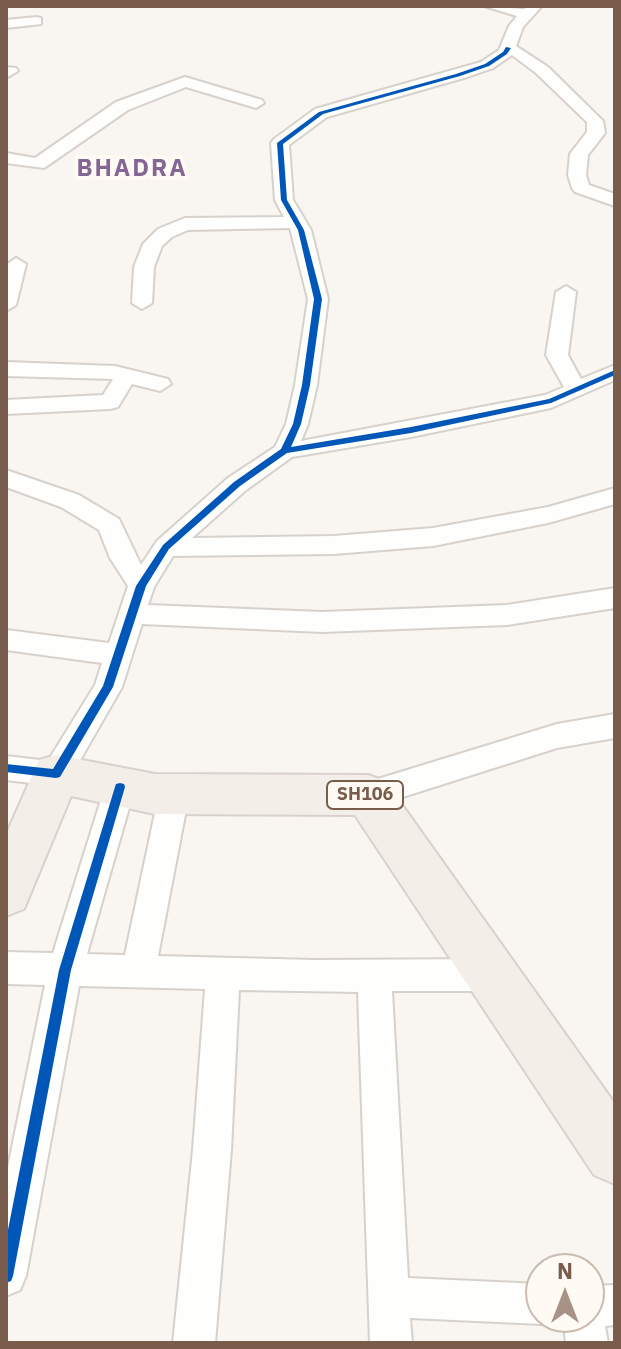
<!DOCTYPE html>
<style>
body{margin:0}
#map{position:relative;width:621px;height:1349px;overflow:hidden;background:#f9f5f0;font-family:"IBM Plex Sans",sans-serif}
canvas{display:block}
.frame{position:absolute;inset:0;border:8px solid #7a5c4d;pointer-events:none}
.north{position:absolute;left:525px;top:1253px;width:80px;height:80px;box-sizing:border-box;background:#fffaf3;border:2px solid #cabbb1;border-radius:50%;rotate:0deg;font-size:22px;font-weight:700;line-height:32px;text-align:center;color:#7a5c4d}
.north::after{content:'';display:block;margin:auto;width:28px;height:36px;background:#a69286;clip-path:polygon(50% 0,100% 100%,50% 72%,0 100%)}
</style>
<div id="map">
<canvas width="621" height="1349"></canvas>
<div class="frame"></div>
<div class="north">N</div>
</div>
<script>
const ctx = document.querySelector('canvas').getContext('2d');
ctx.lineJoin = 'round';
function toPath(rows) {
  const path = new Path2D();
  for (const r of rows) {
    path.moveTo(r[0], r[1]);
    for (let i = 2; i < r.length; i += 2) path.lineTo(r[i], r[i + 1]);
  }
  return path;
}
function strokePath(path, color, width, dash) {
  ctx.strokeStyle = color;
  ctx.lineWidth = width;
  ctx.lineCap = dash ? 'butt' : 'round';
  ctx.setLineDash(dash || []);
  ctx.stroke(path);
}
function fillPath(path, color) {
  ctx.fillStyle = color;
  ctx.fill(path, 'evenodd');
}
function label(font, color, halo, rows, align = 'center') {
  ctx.font = font + ' "IBM Plex Sans",sans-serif';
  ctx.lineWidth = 8;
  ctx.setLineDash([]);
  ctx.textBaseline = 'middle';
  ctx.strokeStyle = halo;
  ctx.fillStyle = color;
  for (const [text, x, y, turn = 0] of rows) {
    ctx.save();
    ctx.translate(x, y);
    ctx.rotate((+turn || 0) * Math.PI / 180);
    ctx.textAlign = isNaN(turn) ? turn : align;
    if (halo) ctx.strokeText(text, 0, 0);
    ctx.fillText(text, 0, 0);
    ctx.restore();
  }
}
const street = toPath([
 [484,6,524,9,527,6,542,6,523,27,516,46,548,67,603,121,605,133,588,155,586,175,589,185,615,194,615,206,575,192,572,188,568,175,570,154,587,132,587,122,536,73,512,55,493,68,464,78,327,117,289,145,293,200,311,230,328,299,317,385,308,424,301,441,545,395,564,387,546,355,556,292,566,286,576,292,568,355,581,379,615,365,615,380,551,408,411,437,292,457,246,490,192,538,334,536,433,528,548,507,615,488,615,504,548,523,433,546,334,554,173,556,154,587,148,605,322,612,507,605,615,588,615,608,507,625,322,632,142,624,122,687,67,783,56,786,6,780,6,756,48,761,95,685,102,663,6,650,6,630,109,643,128,586,110,558,99,530,61,507,6,487,6,470,79,495,119,519,141,565,157,541,228,478,275,447,286,424,295,385,308,299,290,228,188,230,172,237,162,246,154,267,152,303,142,309,132,303,134,267,143,244,158,229,185,218,284,217,275,200,271,143,274,139,315,109,481,62,499,50,509,26,517,16,484,6],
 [36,17,41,18,41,24,6,28,6,20,36,17],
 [6,67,16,68,18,71,6,78,6,67],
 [185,77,262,100,264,103,256,108,186,87,128,110,44,168,6,163,6,153,35,158,116,102,185,77],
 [16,258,26,264,16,305,6,311,6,265,16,258],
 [6,362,115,366,168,379,171,384,160,391,132,384,118,407,110,409,6,414,6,400,103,395,113,379,6,376,6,362],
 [615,714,615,738,557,748,368,808,357,804,353,795,357,786,368,782,557,724,615,714],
 [120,774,131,778,135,787,87,954,125,955,159,794,163,785,174,781,185,785,189,794,158,956,314,960,492,959,504,964,509,975,504,986,492,991,392,991,408,1278,541,1284,541,1317,555,1318,541,1324,410,1318,412,1343,370,1343,358,992,239,990,231,1150,215,1343,173,1343,193,1150,205,989,79,986,26,1276,20,1290,6,1296,6,1177,45,985,6,984,6,952,53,953,105,787,109,778,120,774],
 [615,1285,615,1325,605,1326,608,1343,566,1343,563,1317,589,1317,589,1286,615,1285]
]);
const primary = toPath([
 [56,755,155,774,368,775,385,781,615,1104,615,1184,594,1175,355,815,155,814,71,796,24,909,6,916,6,835,39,760,56,755]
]);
const cycleway = toPath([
 [506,47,511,48,507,54,489,66,460,76,323,114,283,144,287,200,304,230,322,299,310,385,301,424,291,447,411,427,549,399,615,370,615,375,551,403,411,433,287,453,240,486,169,549,146,586,113,687,60,777,56,778,6,772,6,764,53,769,103,686,136,586,163,545,234,482,281,449,293,424,302,385,314,299,298,230,281,200,277,143,319,112,456,74,485,64,503,52,506,47],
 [120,783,124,784,125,787,71,970,13,1276,11,1281,6,1283,6,1240,59,970,115,787,116,784,120,783]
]);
const shields = [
 [365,795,76]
];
const shieldNames = [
 ["SH106",365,795]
];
const farDistrictnames = [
 ["BHADRA",132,169]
];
strokePath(street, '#d7d1cb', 4);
strokePath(primary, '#dad1cc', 4);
fillPath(street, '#fefefd');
fillPath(primary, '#f3eee8');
fillPath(cycleway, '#0057b8');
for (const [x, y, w] of shields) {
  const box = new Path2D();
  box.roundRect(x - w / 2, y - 14, w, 28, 6);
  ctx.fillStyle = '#fffaf3';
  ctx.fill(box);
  strokePath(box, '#7a5c4d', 2);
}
label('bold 18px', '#7a5c4d', null, shieldNames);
ctx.letterSpacing = '2px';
label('bold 24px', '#846695', '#fffaf3', farDistrictnames);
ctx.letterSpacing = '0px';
</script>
